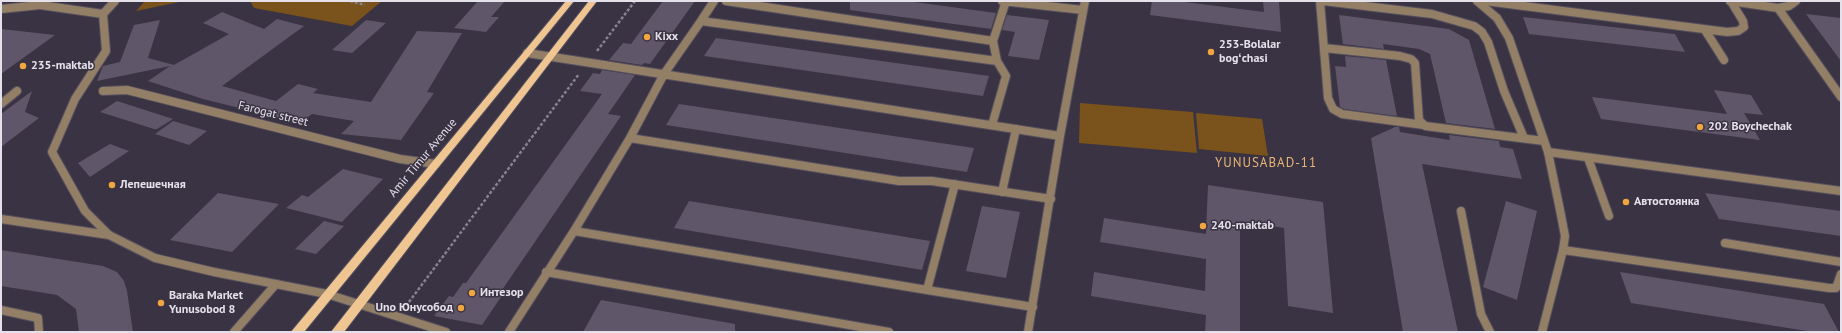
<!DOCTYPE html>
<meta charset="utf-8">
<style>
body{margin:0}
#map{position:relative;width:1842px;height:333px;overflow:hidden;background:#3a3343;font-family:"PT Sans",sans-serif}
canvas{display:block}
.frame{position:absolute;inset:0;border:2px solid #e5e1eb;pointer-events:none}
</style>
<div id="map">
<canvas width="1842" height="333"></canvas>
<div class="frame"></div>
</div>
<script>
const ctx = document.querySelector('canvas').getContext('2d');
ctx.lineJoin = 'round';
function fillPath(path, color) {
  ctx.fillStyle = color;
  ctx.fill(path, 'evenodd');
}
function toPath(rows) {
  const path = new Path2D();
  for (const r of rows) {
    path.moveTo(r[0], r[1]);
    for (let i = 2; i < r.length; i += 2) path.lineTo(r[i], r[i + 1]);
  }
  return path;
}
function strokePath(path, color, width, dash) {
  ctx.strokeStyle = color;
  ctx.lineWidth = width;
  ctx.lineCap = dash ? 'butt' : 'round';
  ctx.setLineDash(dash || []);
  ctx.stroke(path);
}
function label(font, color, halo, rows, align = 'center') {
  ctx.font = font + ' "PT Sans",sans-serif';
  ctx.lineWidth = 3;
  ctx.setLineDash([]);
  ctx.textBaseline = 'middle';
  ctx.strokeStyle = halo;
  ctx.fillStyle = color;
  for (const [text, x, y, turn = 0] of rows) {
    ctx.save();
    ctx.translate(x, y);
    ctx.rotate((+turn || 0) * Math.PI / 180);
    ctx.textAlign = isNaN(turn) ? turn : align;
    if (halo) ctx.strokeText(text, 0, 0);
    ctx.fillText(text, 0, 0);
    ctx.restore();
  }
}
const green = toPath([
 [145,1,184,1,136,11],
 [250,1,382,1,352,26,254,8],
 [1080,103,1193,112,1197,153,1079,143],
 [1196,113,1262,119,1268,156,1199,149]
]);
const building = toPath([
 [478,1,505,1,491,17,499,17,486,32,454,28],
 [663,1,695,1,650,64,644,63,642,65,609,60,623,43,631,44],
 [850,1,907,1,996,13,991,29,850,10],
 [1152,1,1177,1,1264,12,1263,1,1279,1,1281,32,1150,15],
 [222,12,264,29,277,19,304,26,222,86,276,101,298,84,318,89,313,93,371,102,417,31,462,33,427,92,434,93,401,140,341,134,354,121,312,114,300,123,203,99,148,81,170,66,97,81,103,66,120,62,134,25,160,20,148,58,174,65,229,34,203,23],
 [1806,14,1841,18,1841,61],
 [1007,15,1049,20,1039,60,1008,56,1015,32,1002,30],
 [1339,15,1449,29,1469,40,1495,129,1446,123,1430,54,1419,49,1383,44,1384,49,1343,44],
 [1523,17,1675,34,1685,52,1529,34],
 [366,20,386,23,352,53,332,50],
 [1,29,55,35,1,74],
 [716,38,989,76,983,96,704,56],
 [1345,56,1386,60,1397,116,1344,109,1340,107,1335,66,1346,67],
 [602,70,635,75,608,114,621,116,502,290,505,291,482,325,434,316,449,296,453,297,463,283,466,283,602,94,580,91,593,73,600,74],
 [1714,90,1751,95,1763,115,1744,113,1760,140,1601,119,1592,97,1727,114],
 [32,91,25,112,39,118,1,147,1,114],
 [117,101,173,119,157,129,154,129,100,112],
 [679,104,974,148,967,172,666,125],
 [173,121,207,131,189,145,155,134],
 [1395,127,1399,127,1400,132,1450,140,1449,135,1499,141,1500,147,1513,149,1522,179,1422,164,1458,332,1403,332,1371,138],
 [110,144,129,151,90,177,78,163],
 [343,169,383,179,342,222,286,208,302,195,308,197],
 [1208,185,1323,202,1333,313,1288,306,1284,228,1240,221,1240,332,1205,332,1206,315,1091,296,1094,272,1205,291,1206,259,1100,242,1104,218,1206,234],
 [218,193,279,204,232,252,170,240],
 [1705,193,1841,211,1841,236,1719,219],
 [689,201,930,241,922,270,674,228],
 [1506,201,1537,211,1517,300,1483,287],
 [982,206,1020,212,1006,278,966,271],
 [324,221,344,226,316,254,295,249],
 [1,250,103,266,117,272,124,281,127,291,133,332,79,332,76,309,57,295,1,286],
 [1620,272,1824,304,1839,332,1813,332,1631,303],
 [601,300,735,324,735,332,583,332]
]);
const path = toPath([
 [350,1,365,5],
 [597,51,635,1],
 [406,306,579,74]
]);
const lane = toPath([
 [726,1,993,41],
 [1002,1,1083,10],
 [1320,1,1328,98,1333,109,1342,114,1424,125],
 [1323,1,1432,14,1474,26,1482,32,1488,42,1504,91,1524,138],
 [1485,1,1727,32,1738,31,1744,27,1743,21,1732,3],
 [1730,1,1778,8],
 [1796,1,1789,6,1778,8,1841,97],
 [1,9,40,5,46,1],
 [103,14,115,1],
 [701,21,714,1],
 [1705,30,1724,60],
 [1324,48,1400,56,1411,59,1415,63,1419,120,1425,126,1544,141],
 [527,53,1060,136],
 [103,91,127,90,400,159,436,164],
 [1,104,17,91],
 [992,125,1006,76,997,61,993,41,1006,1],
 [630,138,664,74,701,21,997,61],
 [1548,152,1841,191],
 [1588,158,1609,216],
 [1002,192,1016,129],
 [1461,211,1481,314,1490,332],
 [1,219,109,235],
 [574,231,927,290,955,184],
 [1725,243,1841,262],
 [1563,250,1829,288,1836,288,1841,274],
 [546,272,889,332],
 [927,290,1033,307],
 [1,310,38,318,39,332],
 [234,332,276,284],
 [509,332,574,231,630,138,899,181,932,181,1051,199],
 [1028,332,1060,136,1085,1]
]);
const street = toPath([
 [1477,1,1497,18,1509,38,1548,152,1560,210,1565,236,1563,250,1542,332],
 [40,5,103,14,106,51,75,99,52,152,85,211,109,235,155,258,214,272,327,294,446,332]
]);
const primary = toPath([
 [566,1,574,1,304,332,291,332,566,1],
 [589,1,597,1,344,332,331,332,589,1]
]);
const markers = [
 [647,37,4,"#f1a63f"],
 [1211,52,4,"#f1a63f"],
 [23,66,4,"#f1a63f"],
 [1700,127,4,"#f1a63f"],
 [112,185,4,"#f1a63f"],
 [1626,202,4,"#f1a63f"],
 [1203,226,4,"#f1a63f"],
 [472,293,4,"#f1a63f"],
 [161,303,4,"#f1a63f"],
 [461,308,4,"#f1a63f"]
];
const poiNames = [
 ["Kixx",655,37],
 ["253-Bolalar",1219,45],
 ["bogʻchasi",1219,59],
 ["235-maktab",31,66],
 ["202 Boychechak",1708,127],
 ["Лепешечная",120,185],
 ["Автостоянка",1634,202],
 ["240-maktab",1211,226],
 ["Интезор",480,293],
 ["Baraka Market",169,296],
 ["Yunusobod 8",169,310],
 ["Uno Юнусобод",453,308,"right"]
];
const streetNames = [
 ["Farogat street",273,114,14],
 ["Amir Timur Avenue",423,158,-50]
];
const neighbourhoodNames = [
 ["YUNUSABAD-11",1266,163]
];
fillPath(green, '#7a521b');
fillPath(building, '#5f5769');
strokePath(lane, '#554f5e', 10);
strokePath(street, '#554f5e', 10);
strokePath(primary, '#554f5e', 2);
strokePath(path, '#87828f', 2.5, [3, 2]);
strokePath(lane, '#937e66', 8);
strokePath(street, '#937e66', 8);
fillPath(primary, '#efc592');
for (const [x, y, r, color] of markers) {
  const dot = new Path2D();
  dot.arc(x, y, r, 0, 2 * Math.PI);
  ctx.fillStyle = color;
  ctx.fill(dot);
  strokePath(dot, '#3a3343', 1.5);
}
label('bold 12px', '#e5e1eb', '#3a3343', poiNames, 'left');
label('12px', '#e5e1eb', '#3a3343', streetNames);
ctx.letterSpacing = '1px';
label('13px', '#eab677', '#3a3343', neighbourhoodNames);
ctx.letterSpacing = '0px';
</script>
